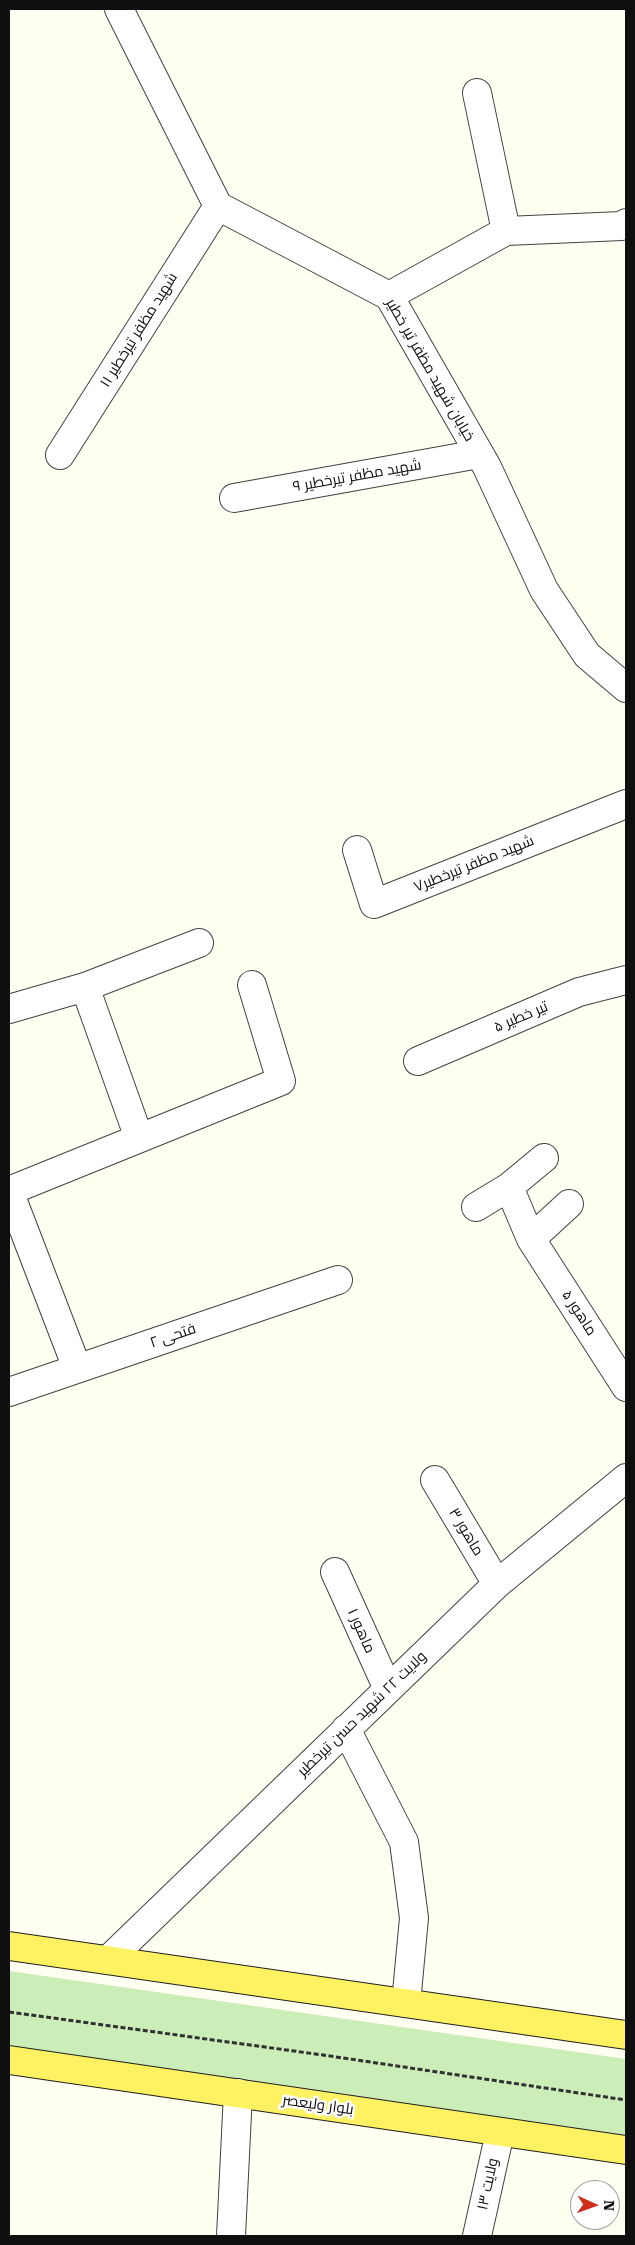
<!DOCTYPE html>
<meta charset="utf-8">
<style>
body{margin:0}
#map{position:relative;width:635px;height:2245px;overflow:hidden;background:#fffff2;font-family:"Roboto Serif",serif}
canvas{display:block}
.frame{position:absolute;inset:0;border:10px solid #0f0f0f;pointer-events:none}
.north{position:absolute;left:570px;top:2180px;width:50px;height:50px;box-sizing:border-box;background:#fff;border:1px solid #9f9f9f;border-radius:50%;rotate:92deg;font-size:14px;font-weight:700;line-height:20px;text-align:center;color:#0f0f0f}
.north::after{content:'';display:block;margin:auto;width:18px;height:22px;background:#cc2f1b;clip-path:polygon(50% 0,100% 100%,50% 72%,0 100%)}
</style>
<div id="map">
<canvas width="635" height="2245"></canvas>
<div class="frame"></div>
<div class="north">N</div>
</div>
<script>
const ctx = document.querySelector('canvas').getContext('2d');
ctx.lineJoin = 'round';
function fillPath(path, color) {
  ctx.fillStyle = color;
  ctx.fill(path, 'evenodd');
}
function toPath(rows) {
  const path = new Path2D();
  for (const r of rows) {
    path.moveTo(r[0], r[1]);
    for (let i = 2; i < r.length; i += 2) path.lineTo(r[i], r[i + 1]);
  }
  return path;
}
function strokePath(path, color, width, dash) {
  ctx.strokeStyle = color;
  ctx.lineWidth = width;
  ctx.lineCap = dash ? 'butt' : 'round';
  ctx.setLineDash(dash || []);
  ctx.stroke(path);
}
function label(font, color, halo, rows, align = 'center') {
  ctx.font = font + ' "Roboto Serif",Cairo,serif';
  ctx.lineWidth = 5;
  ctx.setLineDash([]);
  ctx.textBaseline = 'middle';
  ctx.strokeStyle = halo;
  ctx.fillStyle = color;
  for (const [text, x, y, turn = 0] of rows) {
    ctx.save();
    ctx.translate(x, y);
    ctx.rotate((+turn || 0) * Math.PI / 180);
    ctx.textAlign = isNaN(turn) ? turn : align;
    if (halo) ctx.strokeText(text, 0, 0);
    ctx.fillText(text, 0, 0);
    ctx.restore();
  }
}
const green = toPath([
 [9,1971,626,2059,626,2139,9,2049]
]);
const path = toPath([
 [9,2012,323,2055,626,2100]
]);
const minor = toPath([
 [119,9,218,206,389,296,487,467,544,590,587,655,626,688],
 [477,93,506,231],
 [389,296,506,231,622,226,626,223],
 [60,455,218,206],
 [234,498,479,454],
 [357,850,374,904,626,804],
 [85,987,139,1138],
 [9,1009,85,987,199,943],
 [418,1061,579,992,626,980],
 [544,1158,509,1187,531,1239,626,1387],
 [9,1191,281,1081,252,985],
 [9,1191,77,1368],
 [476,1207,509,1187],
 [531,1239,569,1204],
 [9,1392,338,1280],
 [435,1480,497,1584],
 [335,1572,388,1689],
 [346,1729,404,1842,414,1918,406,2003],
 [108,1960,497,1584,626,1478],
 [231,2236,238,2093],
 [477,2236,500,2132]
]);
const major = toPath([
 [9,1946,626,2035],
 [9,2060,626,2150]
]);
const streetNames = [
 ["شهید مظفر تیرخطیر ۱۱",139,330,-58],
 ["خیابان شهید مظفر تیر خطیر",430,370,60],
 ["شهید مظفر تیرخطیر ۹",357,476,-10],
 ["شهید مظفر تیرخطیر۷",474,864,-22],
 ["تیر خطیر ۵",521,1017,-23],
 ["ماهور ۵",579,1313,57],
 ["فتحی ۲",173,1336,-19],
 ["ماهور ۳",466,1532,59],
 ["ماهور ۱",361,1631,66],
 ["ولایت ۲۲ شهید حسن تیرخطیر",362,1714,-44],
 ["بلوار ولیعصر",318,2105,8],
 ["ولایت ۱۳",488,2184,-78]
];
fillPath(green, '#cbedb7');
strokePath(minor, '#424242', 30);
strokePath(major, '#202020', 30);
strokePath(path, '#313131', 3, [5, 2.5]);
strokePath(minor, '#fff', 28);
strokePath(major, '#fff262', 28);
label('15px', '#0f0f0f', '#fff', streetNames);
</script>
